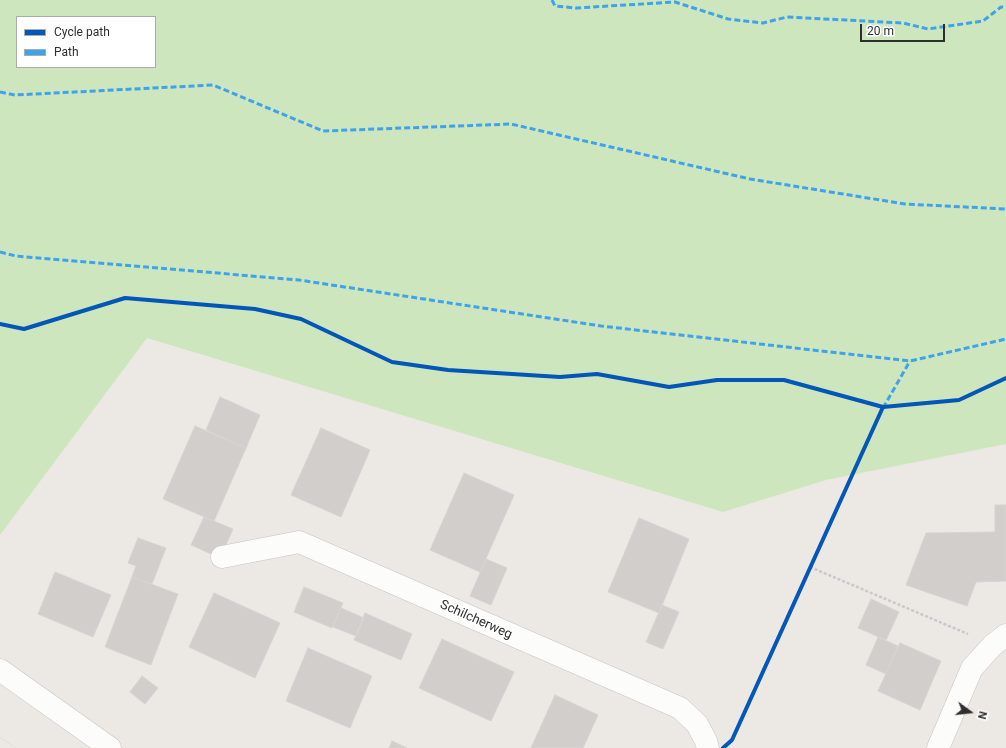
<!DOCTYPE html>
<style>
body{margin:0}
#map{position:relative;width:1006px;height:748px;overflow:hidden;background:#ece8e4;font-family:Roboto,sans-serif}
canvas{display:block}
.legend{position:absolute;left:16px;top:16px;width:140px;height:52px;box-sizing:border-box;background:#fff;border:1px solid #ababab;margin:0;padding:5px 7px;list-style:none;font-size:12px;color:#2e2e2e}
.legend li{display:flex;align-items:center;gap:8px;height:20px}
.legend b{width:20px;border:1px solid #ababab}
.north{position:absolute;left:950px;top:692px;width:40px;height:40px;-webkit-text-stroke:3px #fff;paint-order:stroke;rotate:105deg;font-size:11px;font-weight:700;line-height:16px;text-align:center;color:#2e2e2e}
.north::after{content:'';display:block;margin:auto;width:14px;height:18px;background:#2e2e2e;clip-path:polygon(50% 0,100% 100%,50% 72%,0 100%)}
.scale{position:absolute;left:860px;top:24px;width:85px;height:18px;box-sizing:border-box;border:2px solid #2e2e2e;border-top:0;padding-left:5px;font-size:12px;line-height:14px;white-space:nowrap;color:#2e2e2e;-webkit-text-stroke:3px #fff;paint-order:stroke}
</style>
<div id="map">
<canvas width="1006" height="748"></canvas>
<ul class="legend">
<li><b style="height:5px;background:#0057b8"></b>Cycle path</li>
<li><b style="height:5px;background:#3ea3eb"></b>Path</li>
</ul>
<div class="north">N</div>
<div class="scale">20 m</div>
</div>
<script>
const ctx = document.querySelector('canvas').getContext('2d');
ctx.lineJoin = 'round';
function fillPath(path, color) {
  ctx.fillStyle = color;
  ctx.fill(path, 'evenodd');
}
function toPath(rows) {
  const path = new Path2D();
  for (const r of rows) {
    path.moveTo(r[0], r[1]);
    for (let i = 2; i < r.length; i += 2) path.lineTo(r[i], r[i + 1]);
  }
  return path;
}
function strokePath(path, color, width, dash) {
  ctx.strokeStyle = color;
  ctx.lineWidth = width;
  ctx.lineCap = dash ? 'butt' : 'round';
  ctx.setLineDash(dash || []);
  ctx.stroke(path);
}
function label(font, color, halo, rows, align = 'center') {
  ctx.font = font + ' Roboto,sans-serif';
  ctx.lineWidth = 3;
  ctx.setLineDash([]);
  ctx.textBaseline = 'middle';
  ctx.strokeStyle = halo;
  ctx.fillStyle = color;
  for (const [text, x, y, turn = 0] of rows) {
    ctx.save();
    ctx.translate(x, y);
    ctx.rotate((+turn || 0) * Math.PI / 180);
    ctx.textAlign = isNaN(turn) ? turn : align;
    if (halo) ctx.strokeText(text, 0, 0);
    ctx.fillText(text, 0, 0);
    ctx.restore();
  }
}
const green = toPath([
 [0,0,1006,0,1006,444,826,480,723,512,147,338,0,535],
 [17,17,155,17,155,67,17,67]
]);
const building = toPath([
 [220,397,260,415,246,448,206,430,220,397],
 [195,426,246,448,214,521,163,499,195,426],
 [321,428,370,450,341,517,291,495,321,428],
 [464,473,514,495,480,572,430,550,464,473],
 [995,505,1006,505,1006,581,976,582,967,606,906,585,926,533,995,532,995,505],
 [204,517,233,529,220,558,191,545,204,517],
 [639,518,689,539,659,613,608,592,639,518],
 [138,538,166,548,152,584,132,577,136,566,128,563,138,538],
 [486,559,507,568,491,605,470,596,486,559],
 [55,572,111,595,93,637,38,614,55,572],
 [132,577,178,594,151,665,105,647,132,577],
 [304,587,343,603,332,628,294,612,304,587],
 [214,593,280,623,255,678,189,647,214,593],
 [871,599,899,612,886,640,858,628,871,599],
 [662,605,679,612,663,649,646,642,662,605],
 [341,608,364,618,356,636,333,627,341,608],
 [365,613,412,634,401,660,354,640,365,613],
 [878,637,898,646,886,674,866,665,878,637],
 [442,639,514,672,491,721,419,688,442,639],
 [900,643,941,661,920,710,878,691,900,643],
 [308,648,372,676,350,728,286,701,308,648],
 [142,676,158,688,145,704,130,692,142,676],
 [555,695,598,715,583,748,531,748,555,695],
 [392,741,407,748,389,748,392,741]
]);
const path = toPath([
 [810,567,968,634]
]);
const street = toPath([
 [222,557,299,542,680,708,697,724,706,741,708,748],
 [938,748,972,668,993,645,1006,635]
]);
const secondary = toPath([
 [0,670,110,748]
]);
const tram = toPath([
 [0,737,16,748]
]);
const quiet = toPath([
 [552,0,555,6,576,8,675,2,728,19,763,23,787,17,903,23,928,29,983,21,1001,7,1006,7],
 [0,92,15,95,213,85,323,131,511,124,750,179,905,204,1006,209],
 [0,252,16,256,299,280,601,326,910,361,1006,339],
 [883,408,910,361]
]);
const cycleway = toPath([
 [0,324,24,329,125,298,255,309,301,319,392,362,448,370,560,377,597,374,669,387,717,380,784,380,883,407,959,400,1006,378],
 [723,748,732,740,883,407]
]);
const streetNames = [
 ["Schilcherweg",476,620,24]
];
fillPath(green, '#cee6be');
fillPath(building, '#d1cecb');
strokePath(building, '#d7d4d0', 1);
strokePath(street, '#c5c4c5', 23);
strokePath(secondary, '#c5c4c5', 23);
strokePath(path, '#c9c9c8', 2.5, [3, 2]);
strokePath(street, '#fcfcfb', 22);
strokePath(secondary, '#fcfcfb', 22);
strokePath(tram, '#dfdfe1', 1);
strokePath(quiet, '#3ea3eb', 3, [6, 3]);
strokePath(cycleway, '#0057b8', 4);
label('13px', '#2e2e2e', '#fff', streetNames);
</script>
